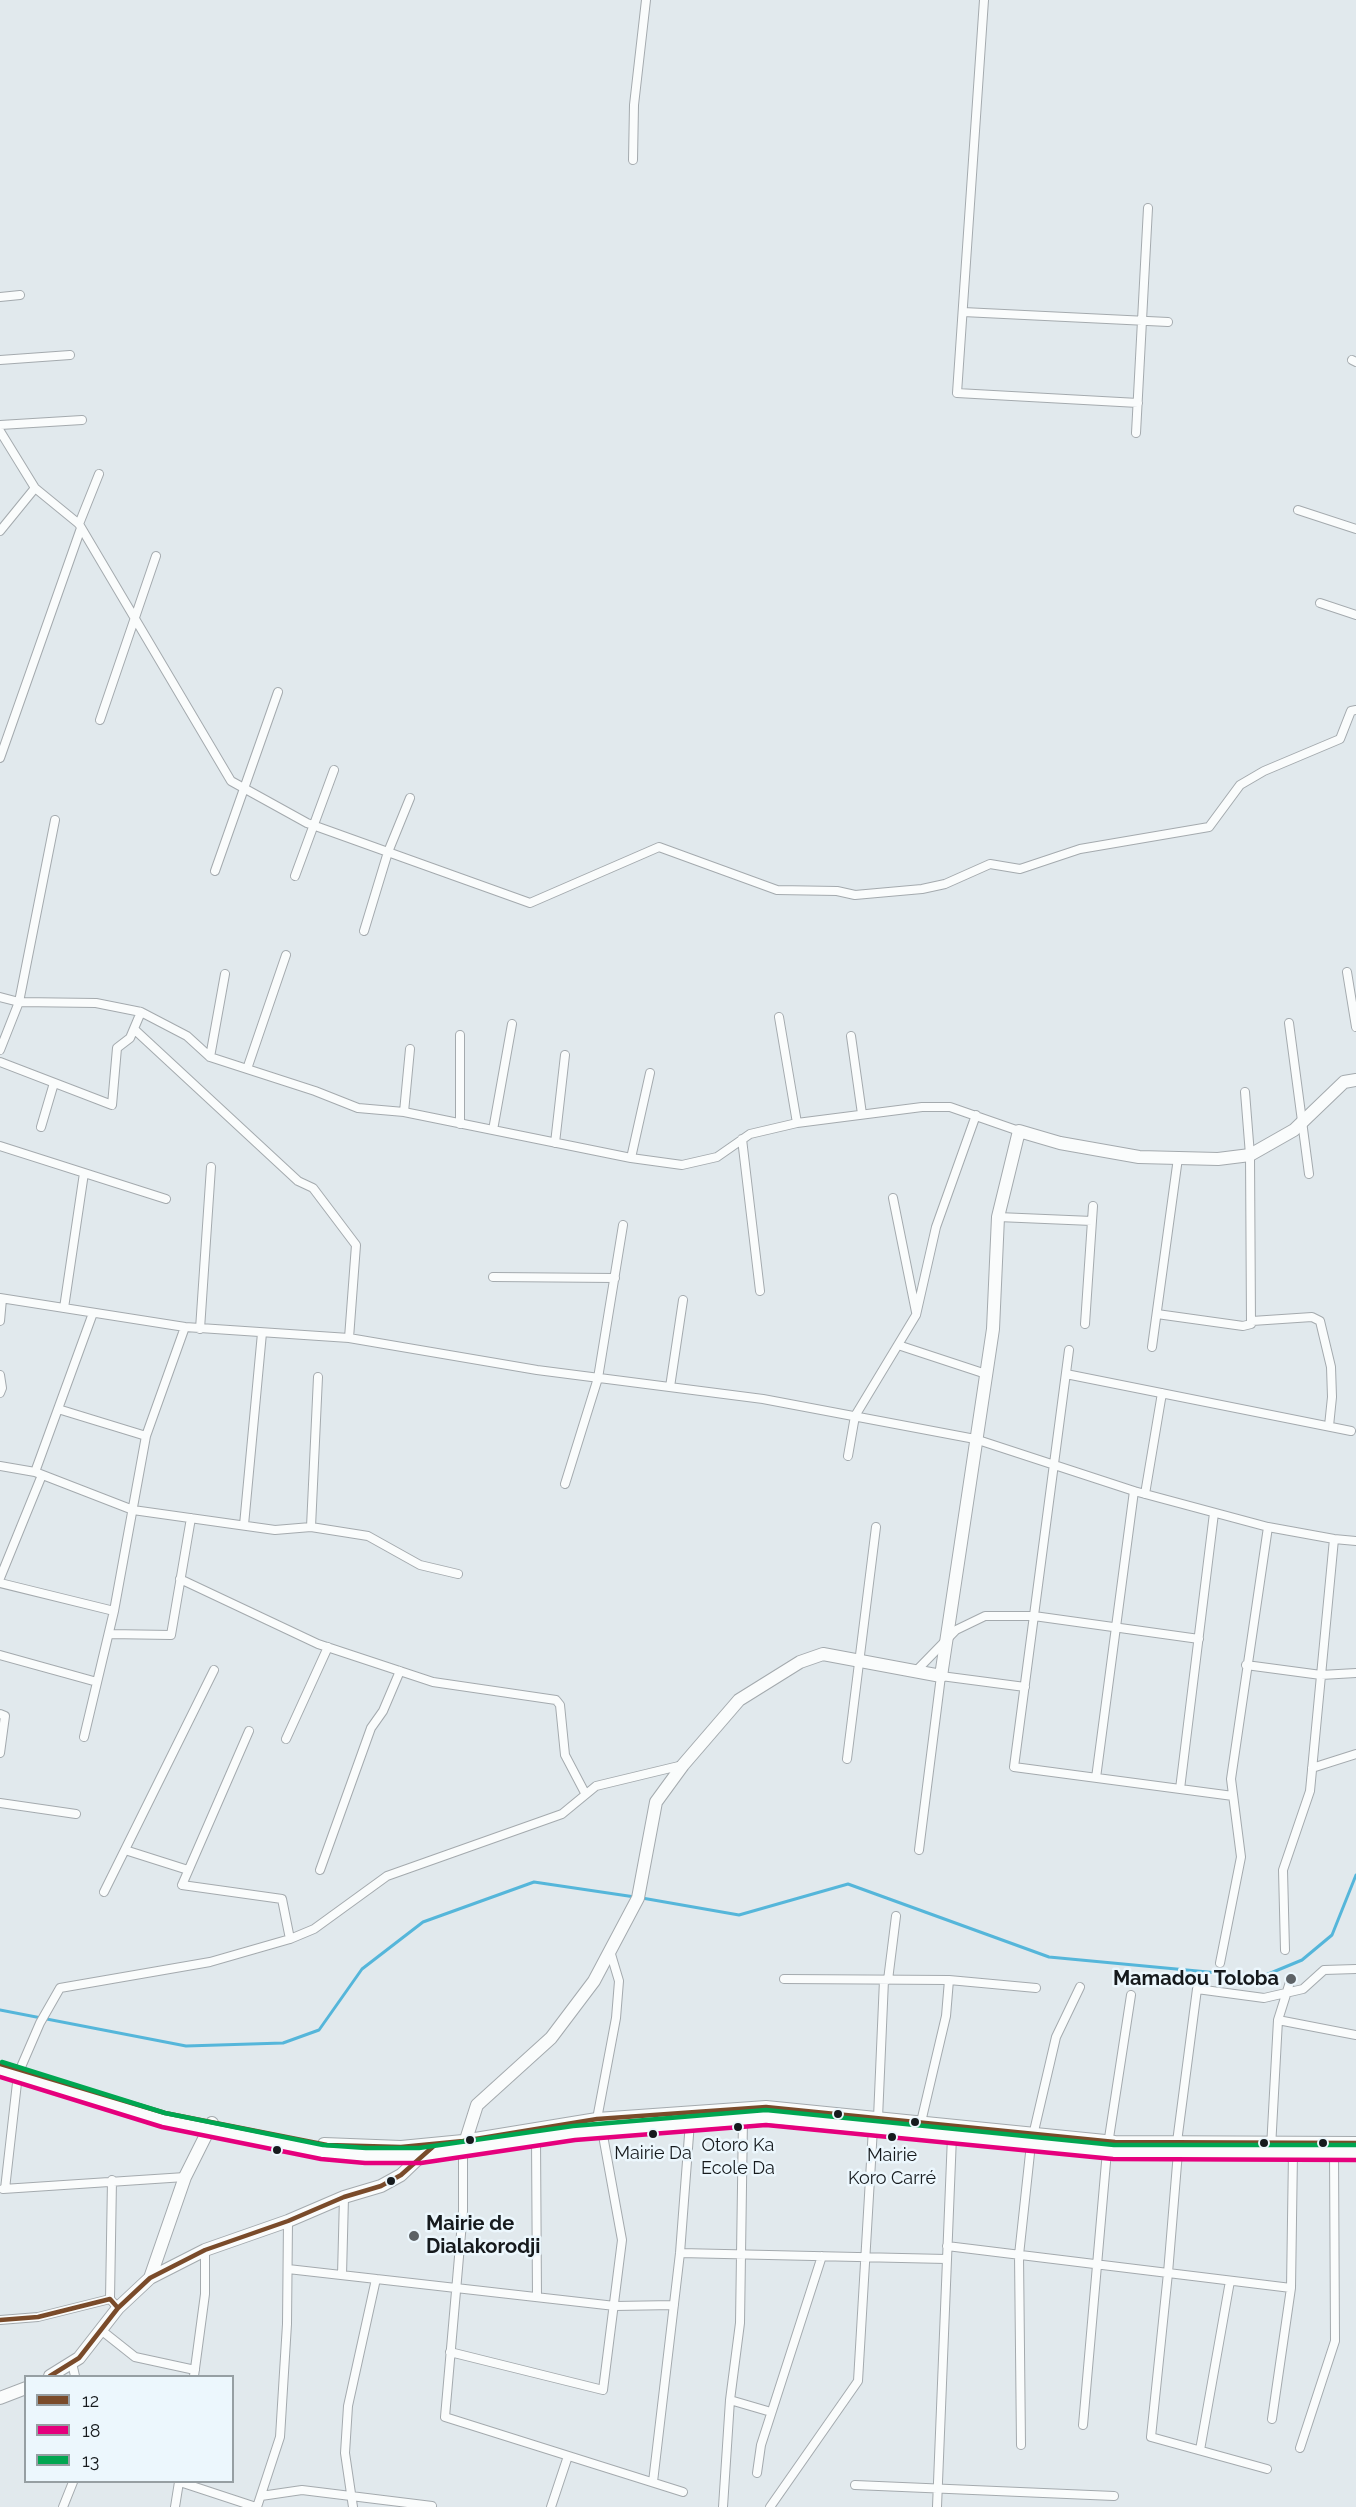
<!DOCTYPE html>
<meta charset="utf-8">
<style>
body{margin:0}
#map{position:relative;width:1356px;height:2507px;overflow:hidden;background:#e1e9ed;font-family:Raleway,sans-serif}
canvas{display:block}
.legend{position:absolute;left:24px;top:2375px;width:210px;height:108px;box-sizing:border-box;background:#ecf7fd;border:2px solid #969fa3;margin:0;padding:8px 10px;list-style:none;font-size:18px;color:#161a1d}
.legend li{display:flex;align-items:center;gap:12px;height:30px}
.legend b{width:30px;border:2px solid #969fa3}
</style>
<div id="map">
<canvas width="1356" height="2507"></canvas>
<ul class="legend">
<li><b style="height:8px;background:#7a4b2a"></b>12</li>
<li><b style="height:8px;background:#e5007d"></b>18</li>
<li><b style="height:8px;background:#00a651"></b>13</li>
</ul>
</div>
<script>
const ctx = document.querySelector('canvas').getContext('2d');
ctx.lineJoin = 'round';
function toPath(rows) {
  const path = new Path2D();
  for (const r of rows) {
    path.moveTo(r[0], r[1]);
    for (let i = 2; i < r.length; i += 2) path.lineTo(r[i], r[i + 1]);
  }
  return path;
}
function strokePath(path, color, width, dash) {
  ctx.strokeStyle = color;
  ctx.lineWidth = width;
  ctx.lineCap = dash ? 'butt' : 'round';
  ctx.setLineDash(dash || []);
  ctx.stroke(path);
}
function label(font, color, halo, rows, align = 'center') {
  ctx.font = font + ' Raleway,sans-serif';
  ctx.lineWidth = 5;
  ctx.setLineDash([]);
  ctx.textBaseline = 'middle';
  ctx.strokeStyle = halo;
  ctx.fillStyle = color;
  for (const [text, x, y, turn = 0] of rows) {
    ctx.save();
    ctx.translate(x, y);
    ctx.rotate((+turn || 0) * Math.PI / 180);
    ctx.textAlign = isNaN(turn) ? turn : align;
    if (halo) ctx.strokeText(text, 0, 0);
    ctx.fillText(text, 0, 0);
    ctx.restore();
  }
}
const stream = toPath([
 [642,1898,739,1915,848,1884,1049,1957,1261,1977,1302,1960,1332,1935,1356,1875],
 [0,2010,186,2046,283,2043,319,2030,362,1969,423,1922,534,1882,635,1897]
]);
const street = toPath([
 [984,0,957,393,1138,403],
 [633,160,634,105,646,0],
 [0,297,20,295],
 [963,312,1168,322],
 [0,360,70,355],
 [1352,360,1356,362],
 [0,425,82,420],
 [0,431,35,488,79,524,231,781,307,823,530,903,659,847,777,890,837,891,855,895,922,889,945,884,990,864,1020,869,1080,849,1209,827,1240,785,1264,771,1340,739,1351,711,1356,710],
 [1136,433,1148,208],
 [1298,510,1356,529],
 [79,524,99,474],
 [0,531,35,488],
 [1320,603,1356,615],
 [100,720,156,556],
 [0,758,81,528],
 [215,871,278,692],
 [295,876,334,770],
 [364,931,388,852,410,798],
 [1347,972,1356,1027],
 [0,997,19,1002,96,1003,141,1012,187,1036,210,1057,315,1091,358,1108,404,1112,631,1158,682,1165,717,1157,750,1134,797,1123,922,1107,950,1107,1019,1131],
 [779,1017,797,1123],
 [1289,1023,1309,1174],
 [135,1030,298,1181,313,1188,356,1245,349,1338],
 [851,1036,862,1114],
 [0,1050,19,1002,55,820],
 [210,1057,225,974],
 [0,1062,112,1105,117,1048,130,1038,141,1012],
 [247,1069,286,955],
 [404,1112,410,1049],
 [460,1124,460,1035],
 [41,1127,54,1083],
 [493,1130,512,1024],
 [742,1139,760,1291],
 [555,1143,565,1055],
 [0,1146,166,1199],
 [631,1158,650,1073],
 [893,1198,916,1312],
 [998,1217,1092,1221],
 [493,1277,615,1278],
 [0,1298,185,1327,349,1338,537,1370,763,1399,975,1439,1134,1491,1268,1527,1334,1539,1356,1541],
 [64,1308,84,1173],
 [1157,1314,1243,1326,1251,1324,1250,1155,1245,1092],
 [0,1321,2,1299],
 [1252,1321,1312,1317,1320,1321,1331,1367,1332,1397,1329,1426],
 [1085,1324,1093,1206],
 [200,1329,211,1167],
 [898,1345,986,1374],
 [1152,1347,1178,1158],
 [1069,1350,1014,1767,1233,1796],
 [1066,1374,1351,1431],
 [0,1375,2,1388,0,1393],
 [670,1387,683,1300],
 [58,1409,146,1436],
 [848,1456,855,1416,916,1315,936,1227,976,1115],
 [0,1466,35,1472,133,1510,275,1530,311,1527,368,1536,420,1565,458,1574],
 [35,1472,93,1313],
 [565,1484,598,1378,623,1225],
 [1145,1494,1162,1393],
 [244,1525,262,1333],
 [311,1527,318,1377],
 [0,1578,42,1475],
 [180,1579,318,1644,433,1682,556,1700,560,1705,565,1755,585,1793],
 [0,1583,114,1611],
 [109,1634,171,1635,191,1518],
 [0,1655,97,1682],
 [1246,1665,1321,1675,1356,1673],
 [916,1671,956,1630,985,1616,1034,1616,1199,1639],
 [0,1714,5,1716,0,1753],
 [249,1731,182,1885,282,1899,290,1939],
 [84,1737,114,1611,146,1436,185,1327],
 [286,1739,328,1647],
 [847,1759,876,1527],
 [1312,1768,1356,1754],
 [1096,1778,1134,1491],
 [1180,1789,1214,1513],
 [0,1803,76,1814],
 [125,1850,188,1870],
 [919,1850,941,1676,1025,1687],
 [320,1870,371,1728,383,1711,400,1671],
 [104,1892,214,1670],
 [1285,1950,1283,1870,1310,1791,1334,1539],
 [1220,1963,1241,1857,1231,1779,1268,1527],
 [784,1979,949,1980,1036,1988],
 [888,1980,896,1916],
 [1278,2020,1356,2035],
 [878,2118,884,1980],
 [597,2119,616,2018,619,1981,610,1951],
 [921,2122,946,2016,949,1980],
 [536,2139,537,2297],
 [1271,2148,1278,2020,1290,1982],
 [463,2149,463,2211,445,2417,683,2492],
 [112,2180,110,2299,118,2308],
 [3,2189,185,2177],
 [5,2189,18,2074,40,2023,60,1988,210,1962,290,1939,314,1929,387,1876,562,1814,596,1786,683,1765],
 [947,2246,1291,2288],
 [680,2253,946,2259],
 [288,2269,615,2306,674,2305],
 [342,2275,344,2197],
 [0,2320,38,2317,110,2299],
 [101,2330,135,2357,195,2370],
 [450,2352,603,2390,622,2240,602,2130],
 [72,2363,75,2376],
 [194,2376,205,2294,205,2250],
 [730,2400,771,2412],
 [1272,2419,1291,2288,1293,2152],
 [1083,2425,1107,2151,1131,1995],
 [1021,2445,1019,2255,1031,2144,1056,2037,1080,1987],
 [1300,2448,1335,2341,1334,2152],
 [1200,2450,1230,2281],
 [1267,2469,1151,2437,1168,2273,1178,2152,1177,2142,1197,1989,1264,1998,1303,1989,1324,1970,1356,1969],
 [757,2473,761,2445,822,2256],
 [180,2482,256,2507],
 [653,2482,680,2253,690,2122],
 [855,2485,1114,2496],
 [261,2496,302,2490,432,2506],
 [63,2507,73,2482],
 [175,2507,179,2482],
 [257,2507,280,2437,287,2324,288,2221],
 [353,2507,345,2453,348,2406,376,2279],
 [551,2507,568,2456],
 [723,2507,730,2400,740,2323,743,2118],
 [770,2507,858,2381,873,2128],
 [937,2507,952,2136]
]);
const secondary = toPath([
 [0,2069,163,2120,322,2152,366,2156,420,2156,574,2133,766,2117,1114,2152,1356,2153],
 [324,2144,401,2147,463,2141,597,2119,766,2107,1115,2142,1356,2143],
 [463,2149,477,2105,551,2038,594,1981,638,1898,656,1802,683,1765,739,1700,800,1662,823,1654,941,1676,993,1329,998,1217,1019,1131,1060,1143,1139,1157,1218,1159,1250,1155,1294,1130,1344,1082,1356,1080],
 [150,2278,185,2177,212,2123],
 [50,2376,79,2358,118,2308,150,2278,205,2250,288,2221,344,2197,381,2186,401,2175,423,2154],
 [0,2398,26,2388]
]);
const bus1 = toPath([
 [0,2064,165,2113,327,2145,401,2147,463,2141,597,2119,766,2107,1115,2142,1356,2143],
 [0,2320,38,2317,110,2299,118,2308],
 [50,2376,79,2358,118,2308,150,2278,205,2250,288,2221,344,2197,381,2186,401,2175,436,2144]
]);
const bus2 = toPath([
 [0,2077,162,2127,321,2159,365,2163,421,2163,575,2140,766,2125,1113,2159,1356,2160]
]);
const bus3 = toPath([
 [2,2062,165,2113,323,2145,366,2148,419,2148,573,2126,766,2110,1114,2145,1356,2145]
]);
const markers = [
 [1291,1979,6,"#5d6266"],
 [838,2114,5,"#161a1d"],
 [915,2122,5,"#161a1d"],
 [738,2127,5,"#161a1d"],
 [653,2134,5,"#161a1d"],
 [892,2137,5,"#161a1d"],
 [470,2140,5,"#161a1d"],
 [1264,2143,5,"#161a1d"],
 [1323,2143,5,"#161a1d"],
 [277,2150,5,"#161a1d"],
 [391,2181,5,"#161a1d"],
 [414,2236,6,"#5d6266"]
];
const busNames = [
 ["Otoro Ka",738,2146],
 ["Ecole Da",738,2169],
 ["Mairie Da",653,2154],
 ["Mairie",892,2156],
 ["Koro Carré",892,2179]
];
const poiNames = [
 ["Mamadou Toloba",1279,1979],
 ["Mairie de",426,2224,"left"],
 ["Dialakorodji",426,2247,"left"]
];
strokePath(stream, '#55b6da', 3);
strokePath(street, '#a4aaae', 10);
strokePath(secondary, '#a4aaae', 14);
strokePath(street, '#fafcfc', 8);
strokePath(secondary, '#fafcfc', 12);
strokePath(bus1, '#7a4b2a', 4.5);
strokePath(bus2, '#e5007d', 4.5);
strokePath(bus3, '#00a651', 4.5);
for (const [x, y, r, color] of markers) {
  const dot = new Path2D();
  dot.arc(x, y, r, 0, 2 * Math.PI);
  ctx.fillStyle = color;
  ctx.fill(dot);
  strokePath(dot, '#ecf7fd', 2);
}
label('18px', '#161a1d', '#ecf7fd', busNames);
label('bold 20px', '#161a1d', '#ecf7fd', poiNames, 'right');
</script>
